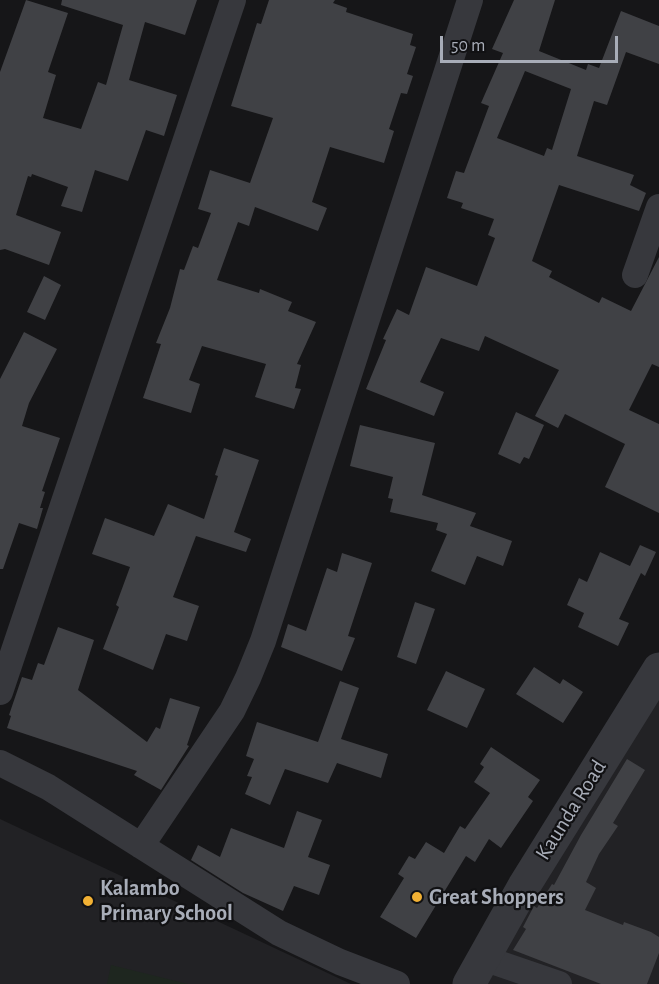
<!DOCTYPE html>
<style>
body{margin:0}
#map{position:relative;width:659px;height:984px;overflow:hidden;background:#161618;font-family:"Alegreya Sans",sans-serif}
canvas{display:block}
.scale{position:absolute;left:440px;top:36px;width:178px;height:27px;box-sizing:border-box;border:3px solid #a8adb8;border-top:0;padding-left:8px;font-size:18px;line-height:21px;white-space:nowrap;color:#a8adb8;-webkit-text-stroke:4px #111113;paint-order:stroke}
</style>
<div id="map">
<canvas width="659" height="984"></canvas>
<div class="scale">50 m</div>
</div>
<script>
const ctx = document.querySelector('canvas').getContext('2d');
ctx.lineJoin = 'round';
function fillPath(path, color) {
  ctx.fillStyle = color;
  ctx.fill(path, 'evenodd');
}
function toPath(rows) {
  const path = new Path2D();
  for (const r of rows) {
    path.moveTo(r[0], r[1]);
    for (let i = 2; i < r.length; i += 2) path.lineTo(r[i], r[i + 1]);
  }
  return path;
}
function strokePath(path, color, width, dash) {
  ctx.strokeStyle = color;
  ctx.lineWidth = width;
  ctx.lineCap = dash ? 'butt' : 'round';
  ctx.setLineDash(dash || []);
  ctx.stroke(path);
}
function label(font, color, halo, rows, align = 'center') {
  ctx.font = font + ' "Alegreya Sans",sans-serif';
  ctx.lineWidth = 4.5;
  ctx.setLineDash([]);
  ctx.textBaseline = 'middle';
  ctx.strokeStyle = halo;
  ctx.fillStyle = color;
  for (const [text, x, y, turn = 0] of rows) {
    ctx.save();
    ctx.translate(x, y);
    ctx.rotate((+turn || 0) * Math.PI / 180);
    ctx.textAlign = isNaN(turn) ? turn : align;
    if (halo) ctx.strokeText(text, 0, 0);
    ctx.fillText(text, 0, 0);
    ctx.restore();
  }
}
const built = toPath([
 [659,697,659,984,487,984,527,901],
 [0,819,351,984,0,984]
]);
const green = toPath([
 [111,965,188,984,107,984]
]);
const building = toPath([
 [26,0,68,13,48,72,56,75,43,118,81,129,98,82,106,85,123,25,61,5,62,0,197,0,185,35,145,22,129,80,177,95,164,136,146,130,128,181,95,170,82,212,61,206,68,187,32,174,31,177,28,176,16,215,61,232,49,265,5,249,0,250,0,72],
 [269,0,335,0,333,3,347,8,346,12,413,34,410,45,416,47,407,74,413,76,407,94,401,93,389,129,394,131,384,163,330,147,312,202,327,208,318,231,255,207,249,226,238,222,217,280,259,293,260,289,292,302,288,311,316,322,297,364,301,365,295,388,301,389,294,409,255,397,266,364,202,346,189,380,200,384,191,413,143,398,161,344,156,343,170,308,180,269,184,270,193,246,198,248,211,213,198,209,210,170,250,183,273,118,231,106,257,23,261,24],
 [514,0,555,0,539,51,586,70,588,64,599,68,621,11,659,26,659,64,626,52,607,105,594,101,577,156,634,175,630,185,646,193,639,211,559,185,532,261,552,271,549,277,599,303,602,297,631,311,659,257,659,367,652,364,629,410,659,424,659,513,605,487,625,444,565,414,558,428,535,416,559,370,485,336,479,351,441,338,420,382,444,392,434,416,366,389,386,340,383,339,397,309,409,315,426,267,477,286,495,238,488,235,494,219,461,208,463,203,447,198,456,171,464,173,489,106,481,103,503,53,492,49],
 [525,71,571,89,552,150,547,148,544,156,497,138],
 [44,276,61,285,45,320,27,312],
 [24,332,57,349,29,403,22,426,60,438,42,491,45,492,40,508,43,508,37,529,19,523,3,569,0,569,0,379],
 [516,412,544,425,529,459,524,457,520,464,498,454],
 [360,425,435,443,422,495,476,513,470,526,512,541,503,566,477,556,465,585,431,571,447,534,436,530,438,523,390,512,393,499,388,498,393,477,350,466],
 [224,448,259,460,234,532,251,539,246,552,196,536,173,597,199,606,187,641,166,634,153,670,103,649,119,607,116,605,130,567,92,554,105,518,154,536,168,504,204,519,218,476,215,475],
 [640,545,656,552,645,576,641,573,619,619,629,623,618,646,578,627,584,613,567,605,579,578,587,582,600,552,630,566],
 [342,553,372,563,348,636,355,638,342,671,281,647,288,624,306,631,327,568,337,572],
 [415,602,435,609,416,664,397,657],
 [58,627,94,640,78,690,147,742,156,727,160,729,170,698,200,707,187,745,189,746,161,790,134,775,137,771,7,728,11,716,9,715,22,677,32,680,38,663,44,665],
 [534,667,560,684,563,679,583,692,563,723,516,694],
 [446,671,485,689,467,728,427,710],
 [340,681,359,688,341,739,388,754,381,778,337,763,328,783,285,769,270,805,245,794,252,777,247,776,254,759,246,756,257,722,318,742],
 [491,747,540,780,528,797,533,801,501,848,489,839,475,862,466,856,416,938,380,917,404,878,398,874,409,856,415,859,426,842,444,853,460,826,465,829,490,793,474,782,484,767,480,764],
 [627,759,645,770,613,823,618,826,599,854,586,882,596,888,585,910,623,925,624,922,651,932,659,937,659,953,647,984,601,984,513,950,526,929,523,927,534,906,537,908,552,884,554,885,581,835],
 [297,811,322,820,308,857,330,865,319,895,294,886,283,911,243,893,191,860,198,845,220,857,231,828,284,848]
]);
const minor = toPath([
 [635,275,659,207],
 [0,692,233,0],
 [0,763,48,787,279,933,340,962,397,984],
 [141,846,232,711,248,678,263,641,470,0],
 [483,958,559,984]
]);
const tertiary = toPath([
 [469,984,524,886,659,669]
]);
const markers = [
 [417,897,6,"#f2b134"],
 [88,901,6,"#f2b134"]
];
const streetNames = [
 ["Kaunda Road",571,810,-58]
];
const poiNames = [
 ["Kalambo",100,888],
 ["Primary School",100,913],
 ["Great Shoppers",429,897]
];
fillPath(built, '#222225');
fillPath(green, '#1e261f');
fillPath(building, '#404145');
strokePath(minor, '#37383d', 26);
strokePath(tertiary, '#37383d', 33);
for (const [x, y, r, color] of markers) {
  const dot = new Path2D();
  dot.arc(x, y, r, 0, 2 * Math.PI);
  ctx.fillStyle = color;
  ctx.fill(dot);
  strokePath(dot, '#111113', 2);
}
label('22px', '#a8adb8', '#111113', streetNames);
label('bold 22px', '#a8adb8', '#111113', poiNames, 'left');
</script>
